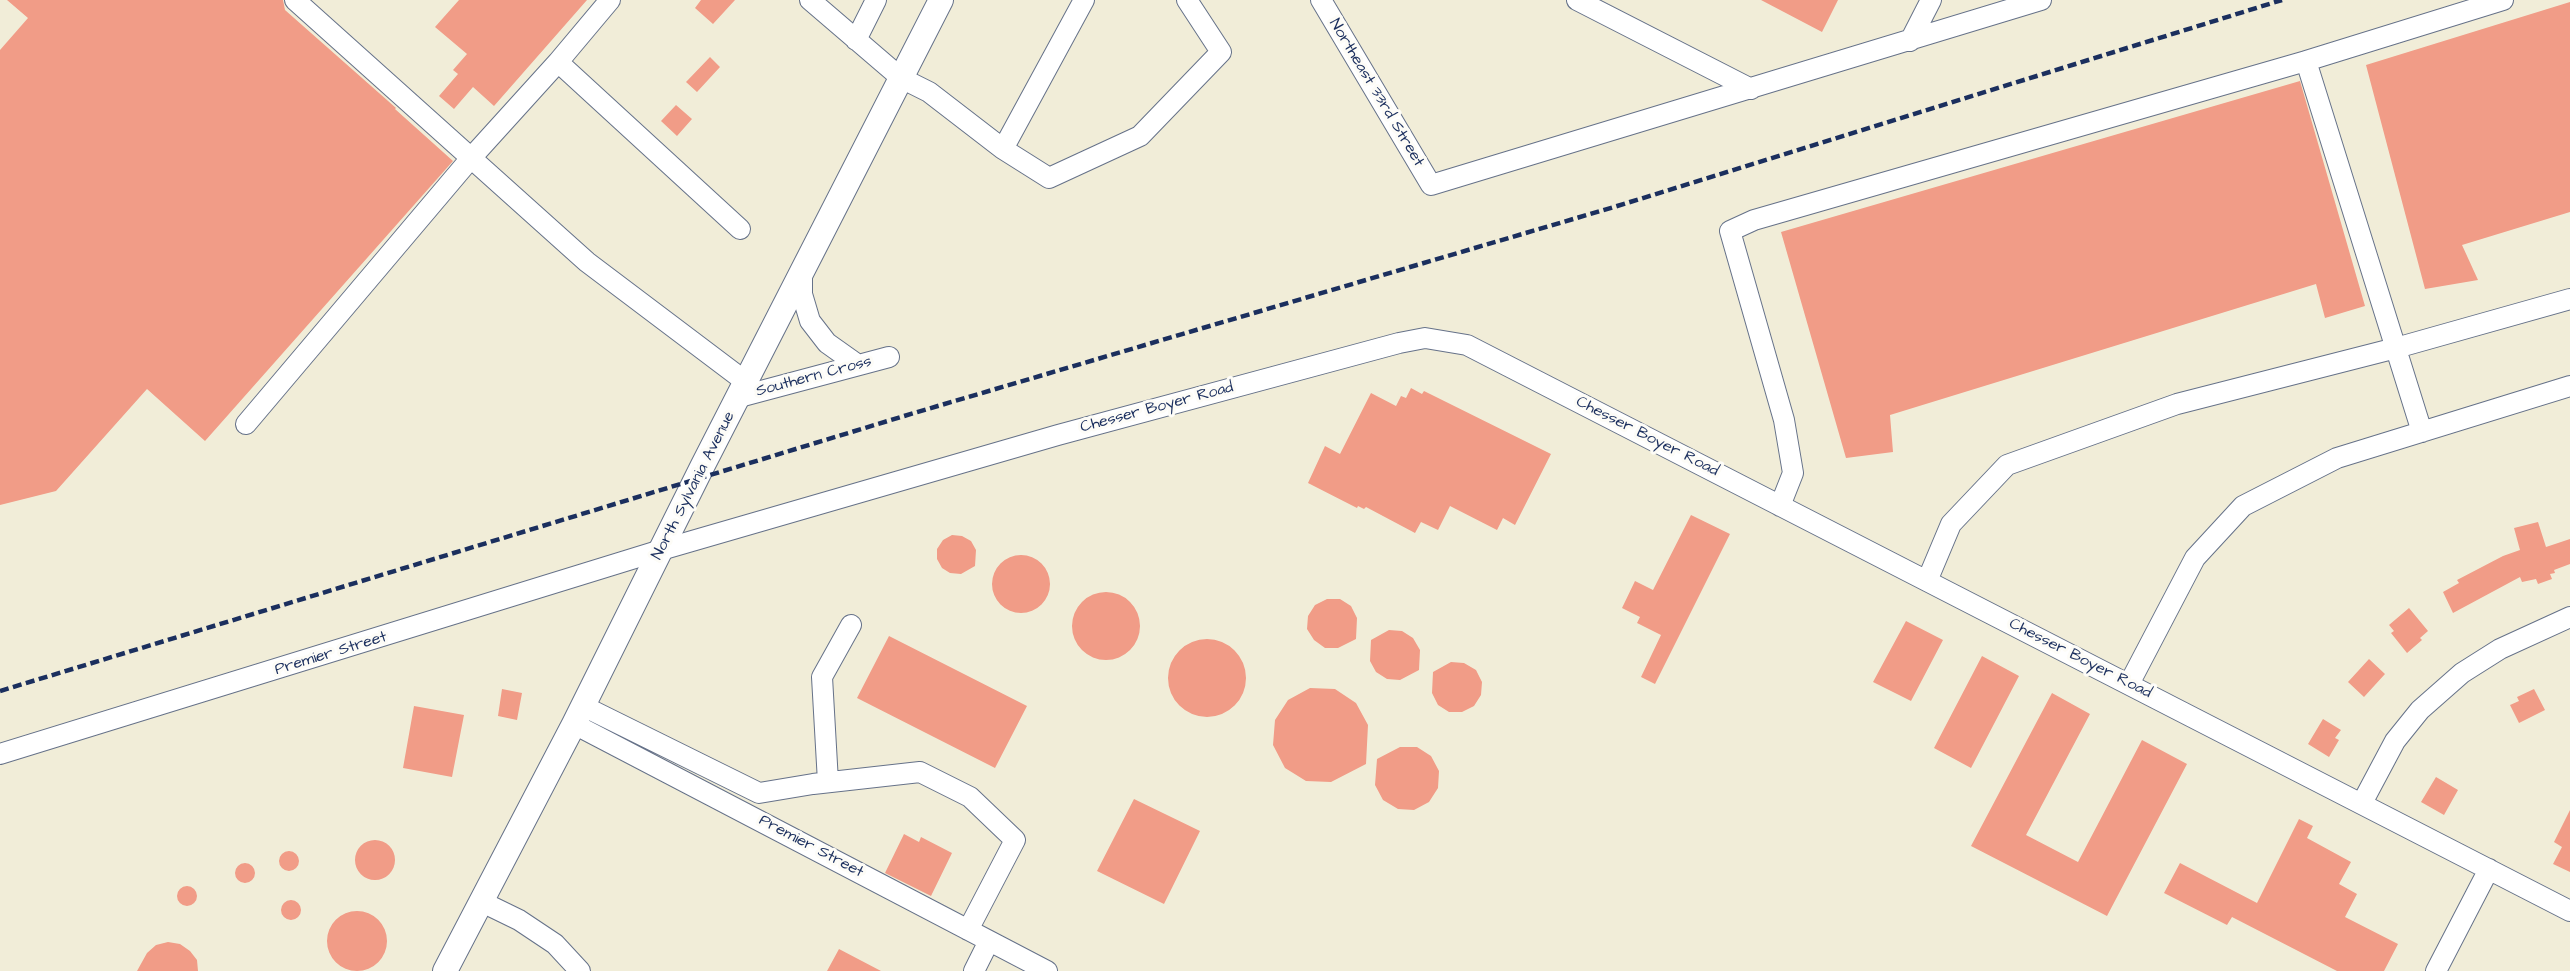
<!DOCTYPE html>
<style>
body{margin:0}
canvas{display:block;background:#f1edd8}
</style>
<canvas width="2570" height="971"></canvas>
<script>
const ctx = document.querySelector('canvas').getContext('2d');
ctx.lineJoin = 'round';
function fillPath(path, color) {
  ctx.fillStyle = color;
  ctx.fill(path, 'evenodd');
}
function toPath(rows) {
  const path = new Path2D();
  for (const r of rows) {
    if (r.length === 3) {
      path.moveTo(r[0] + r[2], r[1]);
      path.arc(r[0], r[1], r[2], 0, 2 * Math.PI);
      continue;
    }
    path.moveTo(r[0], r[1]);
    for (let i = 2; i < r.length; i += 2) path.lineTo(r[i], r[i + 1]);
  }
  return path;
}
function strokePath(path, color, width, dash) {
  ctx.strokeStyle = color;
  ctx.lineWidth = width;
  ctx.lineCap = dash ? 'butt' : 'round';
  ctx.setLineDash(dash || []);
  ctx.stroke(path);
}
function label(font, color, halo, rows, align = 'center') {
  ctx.font = font + ' "Architects Daughter",sans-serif';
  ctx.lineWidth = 6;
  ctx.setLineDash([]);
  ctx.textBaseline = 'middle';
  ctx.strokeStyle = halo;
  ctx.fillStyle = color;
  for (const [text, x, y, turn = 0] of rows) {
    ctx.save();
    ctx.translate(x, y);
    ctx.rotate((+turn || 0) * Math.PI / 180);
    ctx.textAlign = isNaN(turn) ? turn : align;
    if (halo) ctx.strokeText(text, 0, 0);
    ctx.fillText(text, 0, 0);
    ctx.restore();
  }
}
const building = toPath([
 [7,0,283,0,285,10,396,108,395,109,453,161,205,441,147,389,56,491,0,505,0,50,28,18],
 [459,0,587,0,494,106,473,87,454,109,439,96,458,74,453,70,467,54,435,27],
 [701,0,735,0,713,24,695,8],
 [1761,0,1838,0,1822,32],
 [2570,2,2570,212,2462,245,2478,280,2425,289,2366,65],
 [710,57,720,67,697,92,686,82],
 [2300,81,2365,306,2325,318,2316,284,1890,415,1893,452,1846,458,1781,232],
 [676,105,692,119,677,136,661,121],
 [1411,388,1422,394,1424,391,1551,454,1515,525,1503,518,1497,530,1450,506,1438,530,1421,522,1415,533,1366,507,1364,509,1358,506,1357,508,1308,483,1325,446,1340,454,1371,393,1396,406,1401,396,1406,398],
 [1691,515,1730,534,1655,684,1641,677,1661,635,1637,623,1640,617,1622,608,1635,581,1653,590],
 [2538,522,2546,547,2570,539,2570,564,2554,570,2555,573,2550,574,2552,579,2538,584,2536,579,2522,582,2520,577,2453,613,2443,592,2459,583,2457,580,2503,556,2520,550,2514,528],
 [952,535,962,536,971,541,976,550,975,566,961,574,950,573,942,568,937,559,937,549,943,540],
 [1021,584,29],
 [1106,626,34],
 [1327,599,1340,599,1351,606,1357,618,1356,639,1338,648,1325,648,1314,640,1307,629,1308,616,1315,605],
 [2409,608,2428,631,2420,638,2422,640,2407,653,2391,633,2394,631,2389,625],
 [1906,621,1943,640,1911,701,1873,682],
 [1389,630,1402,631,1413,638,1420,650,1419,670,1400,680,1387,679,1376,672,1370,661,1371,640],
 [889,636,1027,706,995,768,857,698],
 [1207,678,39],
 [1982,656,2019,676,1971,768,1934,748],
 [2369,659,2385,674,2364,697,2348,682],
 [1451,662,1464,663,1476,670,1482,682,1481,695,1474,706,1462,712,1449,712,1438,705,1432,693,1433,672],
 [1310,688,1335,689,1356,703,1368,725,1366,764,1331,782,1306,781,1285,768,1273,745,1275,720,1288,700],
 [502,689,522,693,517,720,498,716],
 [2534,689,2545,710,2519,723,2510,705,2519,701,2517,697],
 [2052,693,2090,714,2026,835,2078,862,2142,740,2187,764,2107,916,1971,846],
 [414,706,464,715,452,777,403,768],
 [2323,719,2341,730,2335,738,2339,740,2329,757,2308,744],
 [1400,747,1417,747,1431,756,1439,771,1438,788,1429,802,1414,810,1398,809,1383,800,1375,785,1377,759],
 [2436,777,2458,790,2444,815,2421,802],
 [1134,799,1200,831,1164,904,1097,871],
 [2570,810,2570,872,2553,864,2562,847,2554,842],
 [2299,819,2313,826,2307,838,2351,862,2339,884,2357,894,2345,917,2398,944,2384,971,2337,971,2232,917,2227,925,2164,893,2180,863,2257,903],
 [904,834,919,842,921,837,952,853,931,896,885,873],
 [375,860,20],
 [289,861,10],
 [245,873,10],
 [187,896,10],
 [291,910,10],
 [357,941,30],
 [168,942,180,944,190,951,197,960,198,971,137,971,147,953,156,945],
 [839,949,881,971,827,971]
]);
const minor = toPath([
 [295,0,587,262,746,382],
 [810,0,901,78,929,92,1003,149,1049,178,1140,136,1221,52,1187,0],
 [1321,0,1431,185,2041,0],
 [1577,0,1751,89],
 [856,40,876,0],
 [1910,41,1931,0],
 [558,62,610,0],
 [1003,149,1084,0],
 [802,273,802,294,810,321,827,343,858,365],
 [739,397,889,357],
 [246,424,471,158,558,62,740,229],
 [2422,432,2306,61,2503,0],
 [1780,506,1793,473,1784,420,1730,231,1754,220,2306,61],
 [1927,581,1951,524,2007,465,2177,404,2396,348,2570,299],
 [2129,684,2195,558,2243,506,2337,458,2570,386],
 [583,706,759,793,813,784,920,772,970,797,1015,840,968,930],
 [574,724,1047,971],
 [0,754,661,550,1058,435,1399,343,1425,338,1467,345,2570,911],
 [828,782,822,677,851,625],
 [2362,803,2395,741,2420,710,2462,673,2500,649,2570,617],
 [480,901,519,920,555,944,580,971],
 [974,971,989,941],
 [2436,971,2489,869]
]);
const major = toPath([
 [445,971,574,724,703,465,941,0]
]);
const rail = toPath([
 [0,691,914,413,1614,207,2282,0]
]);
const streetNames = [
 ["Northeast 33rd Street",1376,93,59],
 ["Southern Cross",814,377,-15],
 ["Chesser Boyer Road",1157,408,-15],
 ["Chesser Boyer Road",1647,437,27],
 ["North Sylvania Avenue",694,486,-63],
 ["Premier Street",331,654,-17],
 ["Chesser Boyer Road",2080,659,27],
 ["Premier Street",811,847,28]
];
fillPath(building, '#f19c87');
strokePath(minor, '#667289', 22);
strokePath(major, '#667289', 26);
strokePath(minor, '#fff', 20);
strokePath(major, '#fff', 24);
strokePath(rail, '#1b2f5e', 4.5, [9, 4.5]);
label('16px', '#1b2f5e', '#fdfcf7', streetNames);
</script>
